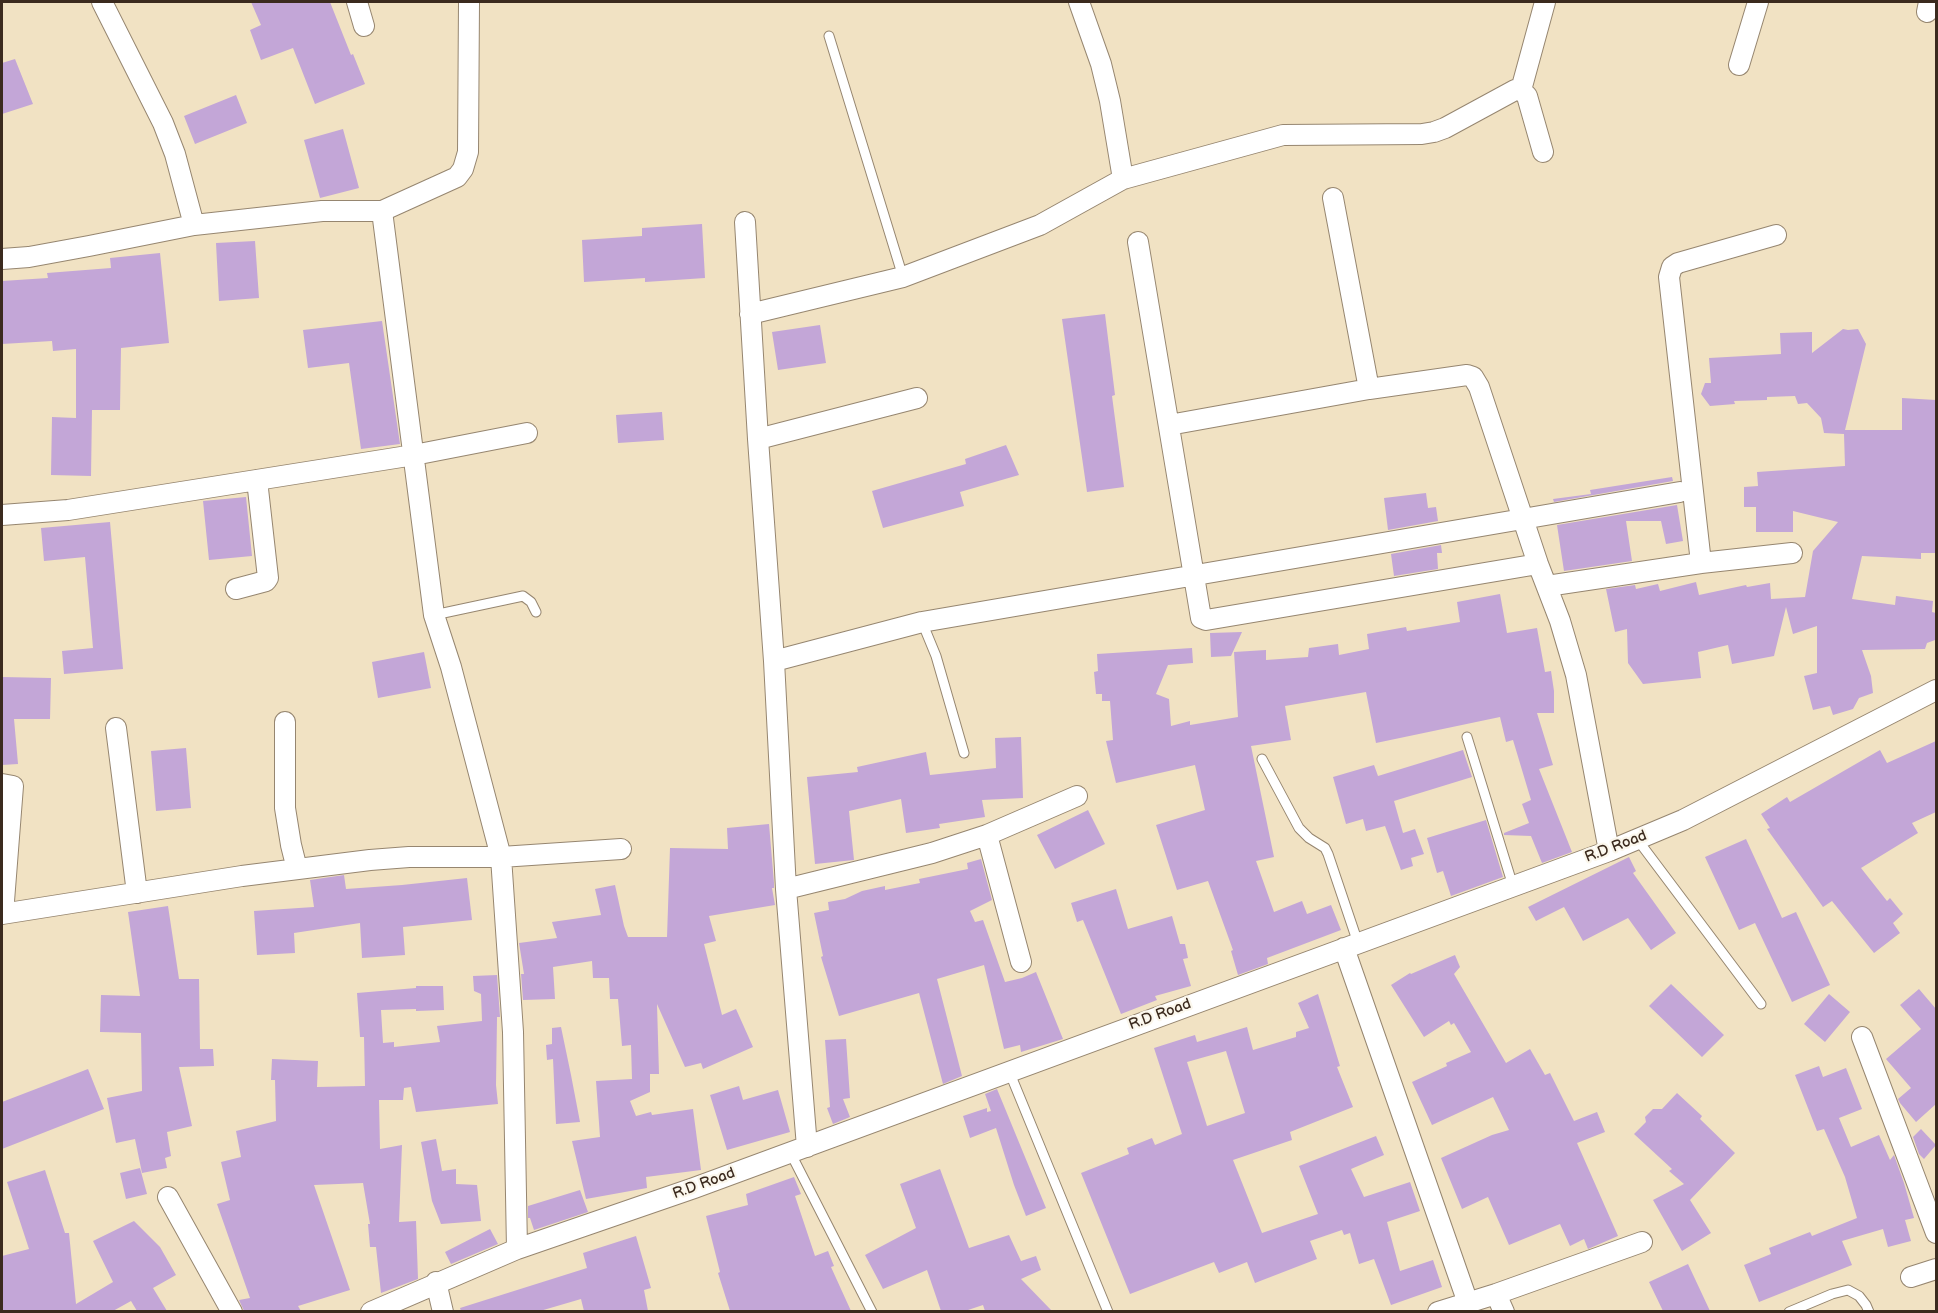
<!DOCTYPE html>
<style>
body{margin:0}
#map{position:relative;width:1938px;height:1313px;overflow:hidden;background:#f1e2c3;font-family:"Balsamiq Sans",sans-serif}
canvas{display:block}
.frame{position:absolute;inset:0;border:3px solid #3b2a1e;pointer-events:none}
</style>
<div id="map">
<canvas width="1938" height="1313"></canvas>
<div class="frame"></div>
</div>
<script>
const ctx = document.querySelector('canvas').getContext('2d');
ctx.lineJoin = 'round';
function fillPath(path, color) {
  ctx.fillStyle = color;
  ctx.fill(path, 'evenodd');
}
function toPath(rows) {
  const path = new Path2D();
  for (const r of rows) {
    path.moveTo(r[0], r[1]);
    for (let i = 2; i < r.length; i += 2) path.lineTo(r[i], r[i + 1]);
  }
  return path;
}
function strokePath(path, color, width, dash) {
  ctx.strokeStyle = color;
  ctx.lineWidth = width;
  ctx.lineCap = dash ? 'butt' : 'round';
  ctx.setLineDash(dash || []);
  ctx.stroke(path);
}
function label(font, color, halo, rows, align = 'center') {
  ctx.font = font + ' "Balsamiq Sans",sans-serif';
  ctx.lineWidth = 4.5;
  ctx.setLineDash([]);
  ctx.textBaseline = 'middle';
  ctx.strokeStyle = halo;
  ctx.fillStyle = color;
  for (const [text, x, y, turn = 0] of rows) {
    ctx.save();
    ctx.translate(x, y);
    ctx.rotate((+turn || 0) * Math.PI / 180);
    ctx.textAlign = isNaN(turn) ? turn : align;
    if (halo) ctx.strokeText(text, 0, 0);
    ctx.fillText(text, 0, 0);
    ctx.restore();
  }
}
const building = toPath([
 [251,2,330,2,351,55,353,54,365,84,315,104,293,48,261,60,250,30,261,25],
 [15,59,33,104,2,114,2,63],
 [236,95,247,123,195,144,184,116],
 [343,129,359,188,320,198,304,140],
 [702,224,705,278,645,282,645,278,584,282,582,240,642,236,642,228],
 [255,241,259,298,219,301,216,243],
 [160,253,169,343,121,348,120,410,92,410,91,476,51,475,52,417,76,418,76,349,53,351,52,341,2,344,2,281,48,278,47,273,111,268,110,258],
 [1105,314,1115,395,1112,396,1124,487,1087,492,1062,319],
 [382,321,400,444,361,449,349,363,308,368,303,330],
 [820,325,826,363,778,370,772,332],
 [1843,329,1848,330,1858,329,1866,344,1845,430,1902,430,1902,398,1936,400,1936,553,1921,553,1921,559,1862,556,1852,599,1895,605,1896,596,1933,601,1932,612,1936,613,1935,640,1927,643,1925,649,1862,650,1871,676,1873,693,1859,698,1853,709,1833,715,1830,706,1813,710,1804,676,1817,673,1817,626,1793,634,1786,607,1774,656,1732,664,1728,645,1698,652,1701,678,1643,684,1628,663,1627,629,1615,632,1606,589,1635,585,1636,589,1658,584,1660,591,1696,582,1699,595,1746,585,1747,587,1770,583,1771,599,1805,597,1813,551,1838,522,1793,511,1793,532,1756,532,1756,507,1744,507,1744,487,1758,486,1757,472,1845,466,1844,434,1824,433,1821,418,1807,403,1798,404,1795,396,1767,397,1767,400,1734,401,1735,404,1710,406,1701,394,1705,383,1711,383,1709,358,1781,354,1780,333,1812,332,1812,353],
 [662,412,664,440,618,443,616,415],
 [1006,445,1019,475,960,492,964,506,883,528,872,491,966,464,965,459],
 [1672,477,1673,481,1554,502,1553,499,1591,494,1590,490],
 [1426,493,1428,508,1436,507,1438,521,1388,530,1384,498],
 [246,497,252,556,209,560,203,501],
 [1677,505,1683,541,1666,544,1661,521,1626,521,1632,561,1564,571,1557,525],
 [110,522,123,669,64,674,62,651,93,648,85,557,44,561,41,528],
 [1441,545,1442,553,1437,553,1438,569,1394,576,1391,554],
 [1500,594,1507,633,1537,628,1545,672,1551,671,1554,691,1554,713,1537,713,1553,765,1539,769,1572,852,1542,863,1531,836,1504,835,1504,833,1529,823,1522,804,1531,800,1513,740,1506,742,1500,717,1376,743,1366,692,1285,706,1291,740,1251,746,1274,857,1256,861,1274,912,1302,901,1307,914,1331,905,1341,930,1267,958,1268,964,1238,975,1231,951,1233,950,1208,881,1177,890,1156,825,1205,810,1195,765,1116,783,1106,741,1113,740,1110,701,1102,701,1102,694,1096,694,1094,672,1098,671,1097,654,1192,648,1193,663,1168,665,1156,694,1169,699,1171,726,1190,721,1190,725,1238,717,1234,652,1266,650,1266,660,1308,657,1309,648,1338,644,1339,655,1369,649,1367,634,1406,627,1407,631,1460,622,1457,602],
 [1242,632,1231,656,1211,657,1210,633],
 [424,652,431,688,378,698,372,662],
 [2,677,51,678,50,719,14,719,18,764,2,765],
 [1021,737,1023,798,982,800,985,817,939,824,940,828,906,833,901,799,849,811,854,860,815,864,807,777,858,772,857,767,926,752,930,775,996,768,995,738],
 [1936,741,1936,812,1912,823,1918,833,1861,868,1887,901,1890,898,1903,914,1893,923,1900,933,1874,953,1832,901,1823,907,1767,829,1770,828,1761,814,1787,797,1790,802,1880,750,1887,763],
 [186,748,191,808,156,811,151,751],
 [1463,750,1472,777,1394,801,1403,833,1415,829,1424,854,1411,858,1413,866,1401,870,1385,826,1366,831,1363,819,1346,824,1333,777,1374,765,1378,776],
 [1088,810,1105,844,1055,869,1037,835],
 [1486,820,1503,877,1451,896,1443,871,1437,873,1427,838],
 [769,824,774,883,774,888,772,888,775,905,709,916,716,941,704,944,722,1015,736,1009,753,1047,703,1069,701,1063,685,1067,657,1004,659,1074,650,1074,650,1092,630,1101,636,1116,651,1112,652,1115,693,1109,701,1170,646,1177,647,1188,586,1199,572,1141,600,1137,596,1081,632,1079,631,1045,622,1046,618,999,610,999,609,978,593,978,592,961,553,967,555,999,523,1000,521,974,524,974,519,943,557,938,552,922,601,915,595,889,615,885,624,926,628,937,667,937,670,848,728,849,727,828],
 [1746,839,1782,918,1796,912,1830,985,1792,1002,1755,923,1739,930,1705,857],
 [1629,857,1636,871,1633,873,1676,933,1651,950,1628,918,1583,941,1564,907,1536,921,1528,907],
 [981,859,992,900,970,911,975,922,983,920,1005,982,1022,978,1036,972,1063,1039,1021,1052,1020,1045,1004,1049,984,965,937,979,962,1076,943,1084,919,993,839,1016,821,957,823,956,814,913,829,910,828,902,845,899,862,891,885,886,885,890,920,883,919,879,968,869,967,863],
 [344,875,346,889,402,885,467,878,472,920,403,927,405,955,362,958,360,923,294,933,295,953,257,955,254,911,314,907,310,880],
 [1116,889,1128,929,1172,916,1180,944,1185,944,1188,958,1183,959,1191,986,1155,996,1157,1000,1121,1014,1083,920,1077,922,1071,903],
 [168,906,179,979,199,979,200,1049,213,1049,214,1066,179,1067,192,1126,167,1132,171,1156,165,1158,167,1168,142,1173,135,1139,116,1143,107,1098,142,1091,141,1033,100,1032,101,995,140,996,128,912],
 [1455,955,1460,967,1454,974,1506,1063,1530,1049,1545,1075,1550,1073,1574,1121,1597,1112,1605,1132,1577,1143,1618,1236,1588,1249,1584,1239,1570,1246,1560,1224,1509,1245,1488,1197,1462,1209,1441,1158,1492,1135,1509,1130,1493,1097,1432,1125,1412,1082,1447,1066,1446,1063,1471,1052,1454,1023,1451,1025,1449,1021,1424,1037,1391,985,1410,973,1411,974],
 [497,975,500,1017,497,1017,497,1019,496,1085,498,1104,416,1112,411,1087,404,1088,403,1100,379,1100,380,1149,402,1145,399,1222,416,1221,418,1279,381,1293,376,1247,370,1247,368,1224,370,1224,363,1183,314,1185,350,1290,298,1306,301,1311,244,1311,239,1300,250,1298,217,1204,230,1200,221,1162,241,1157,236,1131,276,1121,275,1080,271,1080,272,1059,318,1061,317,1087,365,1086,364,1037,360,1037,357,993,416,988,416,986,443,986,444,1010,416,1011,416,1009,381,1010,383,1043,394,1042,394,1047,440,1042,437,1026,482,1021,481,994,474,991,473,976],
 [1671,984,1724,1035,1702,1057,1649,1006],
 [1919,989,1936,1009,1936,1104,1916,1122,1900,1103,1898,1099,1911,1088,1886,1059,1921,1029,1900,1005],
 [1318,994,1340,1066,1337,1067,1353,1107,1290,1132,1292,1140,1233,1160,1262,1233,1318,1214,1299,1166,1376,1136,1384,1155,1351,1169,1364,1197,1410,1182,1420,1211,1387,1222,1400,1271,1433,1260,1442,1287,1391,1305,1374,1259,1359,1264,1350,1233,1344,1235,1342,1230,1310,1241,1317,1259,1255,1283,1247,1262,1219,1273,1214,1262,1130,1294,1081,1173,1129,1154,1127,1148,1152,1138,1155,1145,1182,1134,1154,1048,1195,1035,1197,1042,1247,1027,1253,1050,1296,1037,1296,1032,1309,1028,1298,1003],
 [1226,1051,1245,1113,1207,1126,1187,1062],
 [1829,994,1850,1012,1825,1042,1804,1024],
 [561,1027,571,1075,580,1122,556,1124,553,1059,547,1060,546,1045,552,1044,552,1028],
 [846,1039,850,1098,843,1099,850,1117,833,1124,827,1108,830,1107,825,1040],
 [1819,1066,1823,1077,1846,1068,1862,1109,1839,1118,1851,1147,1879,1135,1890,1160,1894,1155,1904,1183,1914,1218,1905,1220,1911,1241,1888,1247,1883,1229,1842,1241,1852,1265,1759,1302,1744,1265,1771,1254,1769,1248,1810,1232,1812,1236,1857,1218,1845,1177,1824,1129,1817,1131,1795,1075],
 [88,1069,104,1109,2,1149,2,1102],
 [739,1086,743,1100,778,1090,790,1132,727,1150,710,1095],
 [997,1089,1046,1208,1026,1216,1014,1185,996,1128,970,1138,963,1116,987,1108,987,1112,991,1111,985,1094],
 [1677,1093,1702,1116,1700,1119,1735,1153,1690,1200,1711,1233,1682,1251,1653,1200,1684,1184,1669,1171,1672,1169,1634,1134,1646,1122,1645,1117,1653,1109,1662,1109],
 [1921,1129,1936,1145,1924,1159,1919,1154,1913,1137],
 [436,1139,442,1171,456,1169,456,1184,477,1185,481,1221,441,1224,432,1201,421,1142],
 [140,1168,147,1194,126,1199,120,1173],
 [940,1169,969,1248,1009,1235,1021,1261,1036,1256,1041,1270,1021,1279,1052,1311,985,1311,983,1305,965,1311,941,1311,927,1270,883,1289,865,1255,916,1228,900,1184],
 [45,1170,65,1233,69,1233,76,1304,113,1282,93,1241,134,1221,160,1247,176,1275,153,1288,167,1311,137,1311,131,1301,113,1311,2,1311,2,1256,29,1249,7,1182],
 [794,1177,801,1194,795,1196,815,1256,828,1251,834,1266,831,1267,851,1311,730,1311,718,1273,720,1272,706,1216,748,1205,746,1194],
 [580,1190,588,1212,534,1230,530,1218,528,1218,528,1206],
 [490,1229,498,1244,451,1264,445,1252],
 [636,1236,651,1288,644,1290,648,1311,584,1311,581,1299,540,1311,461,1311,460,1308,587,1268,583,1253],
 [1688,1264,1710,1311,1663,1311,1649,1282]
]);
const lane = toPath([
 [829,36,903,277],
 [434,615,523,596,531,602,536,612],
 [922,622,936,656,964,753],
 [1467,737,1513,886],
 [1262,759,1299,828,1309,838,1325,848,1328,854,1358,943],
 [1637,839,1761,1004],
 [1009,1071,1108,1312],
 [790,1152,872,1312],
 [1789,1312,1832,1294,1848,1290,1859,1296,1866,1305,1869,1312]
]);
const street = toPath([
 [102,2,163,123,175,154,194,225],
 [357,2,364,26],
 [1079,2,1101,64,1110,101,1123,179],
 [1927,12,1929,2],
 [1739,65,1758,2],
 [1521,90,1545,2],
 [1521,90,1527,96,1543,152],
 [1333,198,1369,389],
 [382,211,434,615,451,667,501,857,513,1032,517,1249],
 [745,222,758,439,774,661,786,889,807,1147],
 [1138,242,1201,618,1206,620,1538,564],
 [2,259,29,257,89,246,194,225,322,211,382,211,457,177,463,169,468,152,469,2],
 [750,314,903,277,1040,225,1123,179,1283,135,1422,134,1434,132,1445,128,1515,90,1521,90],
 [1169,425,1369,389,1467,375,1473,377,1479,387,1538,564,1560,621,1576,675,1609,851],
 [758,439,917,398],
 [2,515,68,510,414,455,527,433],
 [1701,563,1669,277,1672,267,1678,263,1776,235],
 [1547,586,1701,563,1792,553],
 [236,589,266,581,268,578,257,480],
 [774,661,922,622,1680,492],
 [285,722,285,808,291,845,297,869],
 [116,728,137,893],
 [2,784,13,786,3,914],
 [987,835,1021,962],
 [786,889,932,853,987,835,1077,796],
 [2,914,242,876,370,860,409,857,501,857,621,849],
 [1344,948,1468,1303],
 [1862,1037,1936,1233],
 [168,1197,232,1312],
 [1911,1277,1936,1269],
 [436,1282,443,1312],
 [1496,1294,1504,1312],
 [371,1312,517,1249,694,1188,1609,851,1683,820,1936,690],
 [1438,1312,1496,1294,1642,1242]
]);
const streetNames = [
 ["R.D Road",1616,847,-21],
 ["R.D Road",1160,1015,-20],
 ["R.D Road",704,1184,-20]
];
fillPath(building, '#c3a6d7');
strokePath(lane, '#968670', 11);
strokePath(street, '#968670', 22);
strokePath(lane, '#fff', 9);
strokePath(street, '#fff', 20);
label('15px', '#3b2a1e', '#fbf7ec', streetNames);
</script>
